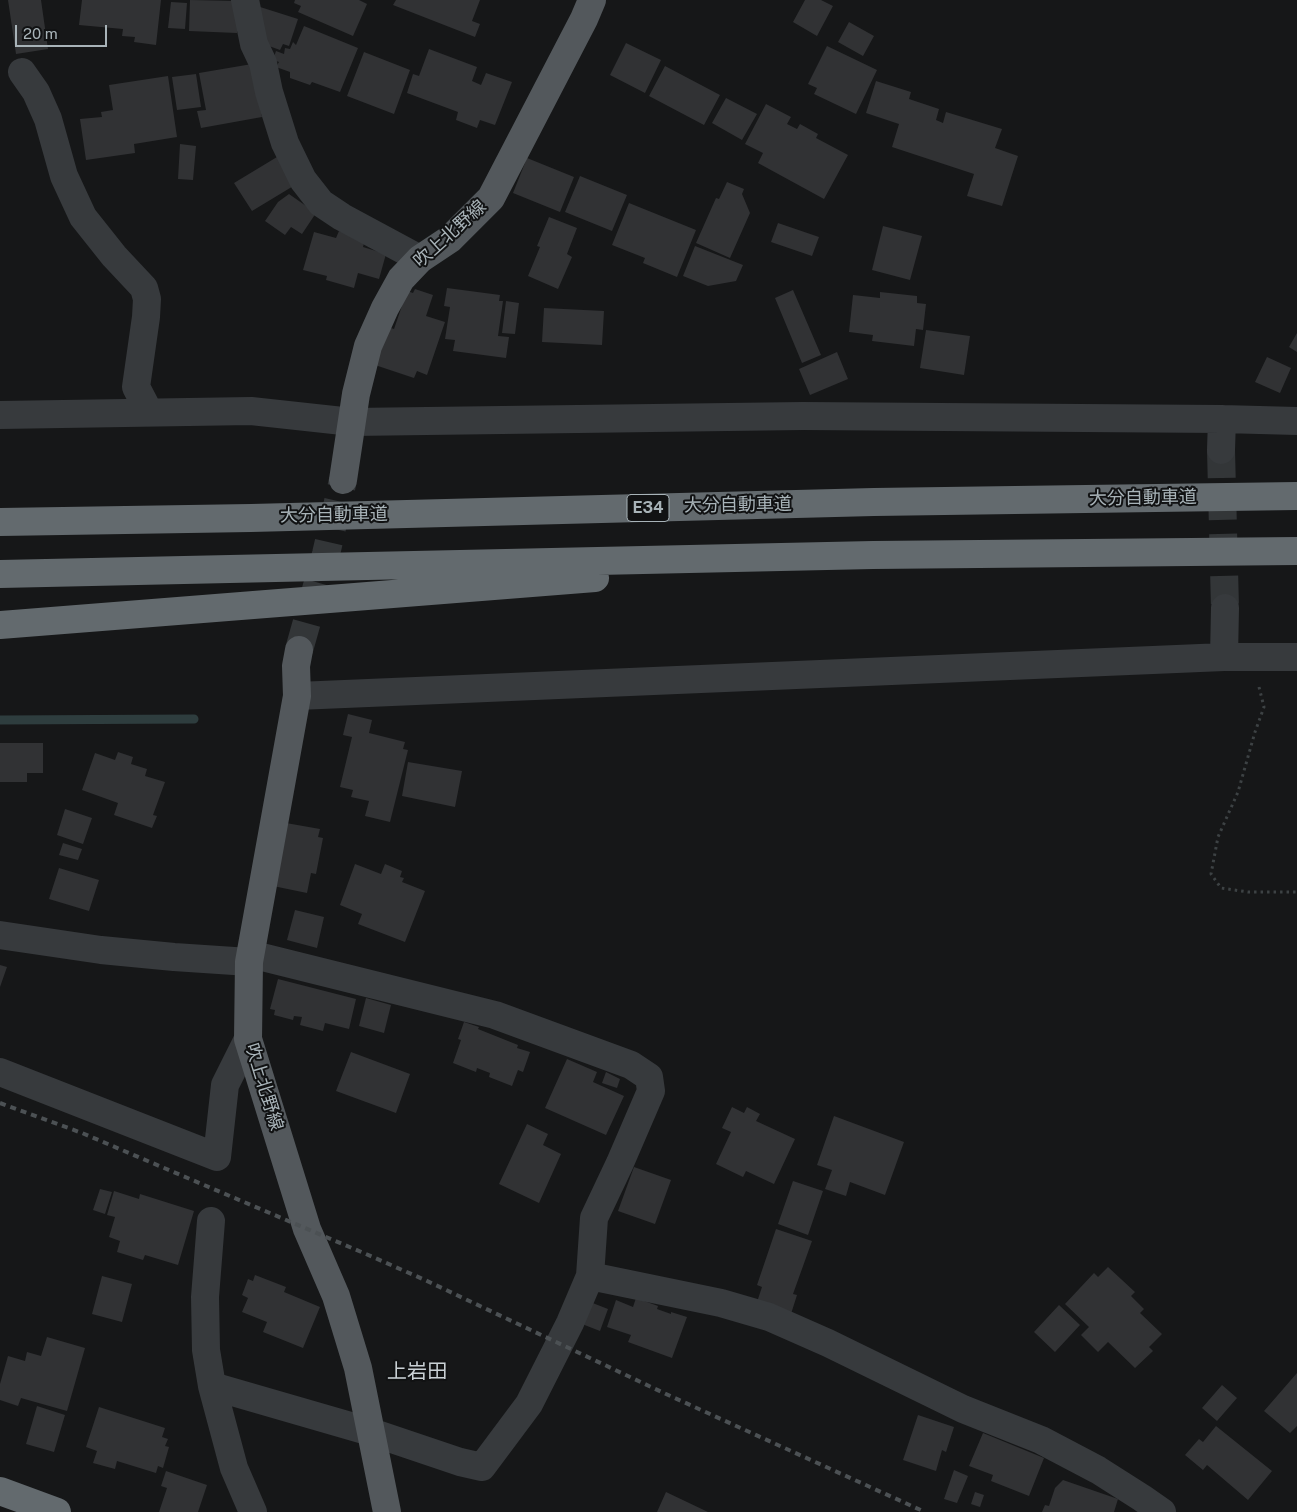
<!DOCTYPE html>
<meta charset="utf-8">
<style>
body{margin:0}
#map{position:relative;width:1297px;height:1512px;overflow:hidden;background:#161718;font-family:"Public Sans",sans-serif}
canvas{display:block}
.scale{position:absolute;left:15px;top:25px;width:92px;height:22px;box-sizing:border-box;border:2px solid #a8b3b8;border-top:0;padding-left:6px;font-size:15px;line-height:18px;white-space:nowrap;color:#a8b3b8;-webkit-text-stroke:4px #111213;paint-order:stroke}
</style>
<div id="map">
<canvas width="1297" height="1512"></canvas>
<div class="scale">20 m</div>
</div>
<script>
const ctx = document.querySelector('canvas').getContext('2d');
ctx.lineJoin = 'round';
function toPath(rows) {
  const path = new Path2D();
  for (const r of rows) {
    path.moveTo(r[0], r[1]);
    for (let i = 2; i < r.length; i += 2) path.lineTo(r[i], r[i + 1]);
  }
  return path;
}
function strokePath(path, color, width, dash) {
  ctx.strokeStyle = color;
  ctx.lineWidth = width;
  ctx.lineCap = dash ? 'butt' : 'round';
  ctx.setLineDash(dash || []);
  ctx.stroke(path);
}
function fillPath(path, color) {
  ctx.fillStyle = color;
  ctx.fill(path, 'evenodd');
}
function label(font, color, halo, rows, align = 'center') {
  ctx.font = font + ' "Public Sans","Noto Sans JP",sans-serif';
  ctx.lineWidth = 4;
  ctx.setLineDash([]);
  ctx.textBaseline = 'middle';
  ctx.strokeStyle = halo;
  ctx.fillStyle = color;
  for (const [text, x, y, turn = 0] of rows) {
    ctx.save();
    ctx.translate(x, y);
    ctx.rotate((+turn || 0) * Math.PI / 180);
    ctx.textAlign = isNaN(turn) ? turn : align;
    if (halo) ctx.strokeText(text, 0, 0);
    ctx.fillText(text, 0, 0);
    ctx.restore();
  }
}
const stream = toPath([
 [0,720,194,719]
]);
const building = toPath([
 [8,0,41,0,48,49,16,54],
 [82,0,161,0,156,45,134,42,135,37,122,36,123,29,79,25],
 [190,0,238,1,237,33,189,31],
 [295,0,359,0,367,4,353,36,298,12,301,6,294,3],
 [396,0,480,0,472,21,480,24,475,37,393,5],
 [805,0,821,0,833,6,817,36,793,22],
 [171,2,187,3,185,29,168,28],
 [257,6,298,19,289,46,283,44,280,50,258,42],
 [849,22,874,36,863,56,838,42],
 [304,26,358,48,340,92,312,82,310,85,290,78,290,72,276,67,279,62,273,60,276,51,284,54,285,48,290,49,293,42,296,45],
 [626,43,661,60,645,93,610,75],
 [827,46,877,70,856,114,814,94,817,88,808,84],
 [429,49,477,67,472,81,481,85,486,73,512,82,495,125,480,120,477,128,456,120,458,112,407,93,413,74,419,76],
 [364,52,410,70,394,114,347,96],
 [252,64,262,117,201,128,197,111,206,110,199,73],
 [665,66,720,95,704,125,649,96],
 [196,74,201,107,177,110,172,77],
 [168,76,177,137,134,144,135,153,86,160,80,119,102,117,101,112,113,110,109,85],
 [876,81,911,92,909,99,939,109,936,120,943,123,946,112,1002,129,995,148,1018,156,1002,206,967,196,974,174,892,147,899,124,866,113],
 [726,98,757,114,742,140,712,123],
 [766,104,791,117,787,124,797,129,800,124,818,134,816,138,848,155,824,199,758,163,763,153,745,144],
 [180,144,196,146,193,180,178,179],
 [277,157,295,185,252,211,234,183],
 [527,158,574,177,560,212,513,193],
 [580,176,627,195,612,231,565,212],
 [727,182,744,189,742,194,750,213,730,258,696,243,716,198,719,199],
 [289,194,316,213,302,234,291,227,285,235,265,221,278,202],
 [629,203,696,230,677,277,643,263,645,258,612,245],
 [549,217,577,228,567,254,572,257,558,289,528,276,540,247,537,246],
 [778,223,819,237,812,256,771,242],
 [883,226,922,236,910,280,872,270],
 [339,231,365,239,363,247,386,254,379,279,358,273,354,288,326,280,327,276,303,270,314,232,336,238],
 [695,246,743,265,736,281,708,286,683,276],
 [447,288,500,295,499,301,503,301,498,336,509,337,506,358,453,351,455,340,445,339,450,307,444,306],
 [415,289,433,295,426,316,445,322,427,375,417,371,414,378,375,365,388,327,394,329,407,291,413,293],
 [793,290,821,355,802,363,775,298],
 [880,292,917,296,917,303,926,304,923,330,916,329,914,346,872,341,873,335,849,332,853,295,880,298],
 [506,301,519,303,515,334,502,333],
 [544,308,604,311,602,345,542,342],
 [926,330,970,336,964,375,920,368],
 [1297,333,1297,352,1289,347],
 [837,352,848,379,810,395,799,369],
 [1267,357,1291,368,1280,393,1255,382],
 [348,714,372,720,369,733,405,742,403,749,408,750,390,822,365,816,369,801,351,797,353,790,340,787,352,737,343,735],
 [0,743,43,743,43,773,27,773,27,782,0,782],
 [118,752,133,757,131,764,147,769,145,776,165,782,153,815,157,816,152,828,114,815,118,803,82,790,95,753,115,760],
 [408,762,462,771,455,807,402,796],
 [65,809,92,818,83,844,57,835],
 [286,823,320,829,318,837,323,838,316,874,311,873,307,893,273,886],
 [63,843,82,849,78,860,59,855],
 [355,864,381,874,385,864,402,871,400,877,404,878,402,882,425,891,405,942,358,924,362,914,340,905],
 [59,868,99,880,89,911,49,899],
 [295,910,324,917,317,948,287,940],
 [0,965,7,967,0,987],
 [278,979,356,999,349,1029,325,1023,323,1031,300,1025,302,1017,294,1016,293,1020,274,1015,275,1010,270,1009],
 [366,998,391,1005,384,1033,359,1026],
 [464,1022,479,1027,478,1029,518,1045,517,1048,530,1052,523,1072,518,1070,512,1086,489,1077,490,1073,477,1068,476,1072,453,1063,461,1040,458,1039],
 [351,1052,410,1074,396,1113,336,1091],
 [567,1059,597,1072,593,1082,624,1096,606,1135,545,1108],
 [606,1072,620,1079,617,1088,602,1083],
 [732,1107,744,1113,747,1107,760,1114,756,1121,795,1139,774,1184,746,1171,743,1177,716,1164,731,1132,722,1128],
 [834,1116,904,1142,885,1195,850,1182,846,1196,825,1189,832,1170,817,1165],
 [527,1124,548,1134,543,1145,561,1154,539,1203,499,1184],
 [634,1167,671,1180,655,1224,618,1211],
 [793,1181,823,1191,808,1235,778,1224],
 [100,1189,112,1192,105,1214,93,1210],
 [114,1191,139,1199,140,1194,194,1211,178,1265,145,1255,143,1260,117,1252,120,1241,109,1237,115,1217,107,1215],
 [776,1229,812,1241,793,1294,797,1295,791,1314,757,1302,762,1287,757,1285],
 [1108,1267,1135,1292,1131,1296,1144,1309,1140,1313,1162,1334,1149,1347,1153,1351,1135,1368,1108,1342,1098,1352,1081,1335,1089,1327,1065,1304,1094,1273,1098,1277],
 [255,1275,286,1287,284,1292,320,1307,303,1348,263,1332,267,1322,242,1312,248,1298,242,1295,248,1279,253,1281],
 [102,1276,132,1284,122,1322,92,1314],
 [636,1298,658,1306,657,1309,671,1314,671,1312,687,1317,672,1358,628,1342,631,1335,607,1327,616,1300,633,1307],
 [590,1302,608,1309,600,1331,582,1324],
 [1059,1305,1080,1325,1055,1352,1034,1332],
 [47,1337,85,1348,67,1411,21,1398,18,1406,0,1400,0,1384,8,1356,25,1361,27,1352,41,1356],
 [1297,1373,1297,1426,1290,1433,1264,1411],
 [1222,1385,1237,1398,1217,1421,1202,1408],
 [37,1406,65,1415,54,1452,26,1444],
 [99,1407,165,1428,162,1437,168,1439,165,1446,169,1447,163,1468,158,1466,156,1473,117,1461,115,1469,93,1463,97,1451,86,1447],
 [918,1415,954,1427,946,1452,942,1450,936,1471,903,1460],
 [1216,1426,1272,1471,1248,1500,1207,1465,1203,1470,1185,1455,1199,1439,1203,1442],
 [983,1433,1044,1458,1029,1496,991,1481,993,1475,969,1466],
 [954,1470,968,1476,957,1503,944,1499],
 [166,1471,207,1485,198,1512,159,1512,167,1488,161,1486],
 [1063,1480,1118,1499,1114,1512,1042,1512,1045,1505,1049,1506,1055,1488],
 [666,1492,708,1512,657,1512],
 [975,1492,984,1495,980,1507,971,1504]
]);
const minorTunnel = toPath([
 [1221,450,1225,608]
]);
const majorTunnel = toPath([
 [299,650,326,554,343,480]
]);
const path = toPath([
 [1259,687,1264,707,1255,732,1238,792,1218,837,1211,874,1221,888,1248,892,1297,892]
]);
const minor = toPath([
 [245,0,254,44,263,63,269,92,285,143,303,180,321,203,342,217,420,259],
 [22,72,36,92,48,119,64,176,83,217,114,256,144,288,147,299,146,317,136,387,149,412],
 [0,415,251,411,352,422,803,416,1222,419,1297,421],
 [1221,450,1222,419],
 [1224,657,1225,608],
 [297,696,1224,657,1297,657],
 [0,935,101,950,174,957,249,962],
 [250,954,495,1015,631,1065,649,1077,651,1091,620,1163,594,1218,590,1276,721,1303,769,1317,828,1343,963,1409,1041,1440,1098,1470,1142,1498,1162,1512],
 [0,1072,217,1157,225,1085,248,1039],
 [211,1221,205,1297,206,1350,212,1386,234,1468,253,1512],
 [212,1386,371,1432,460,1462,482,1467,529,1404,570,1323,590,1276]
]);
const major = toPath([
 [343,480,356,394,368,346,385,308,401,279,420,259,450,239,491,198,584,19,592,0],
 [299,650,296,666,297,696,249,962,248,1039,307,1229,336,1296,358,1368,387,1512]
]);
const highway = toPath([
 [0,522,251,518,874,502,1297,496],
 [0,574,873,555,1297,551],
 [0,625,595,578],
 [0,1491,57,1512]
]);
const rail = toPath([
 [0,1103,82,1133,366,1254,425,1280,666,1394,925,1512]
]);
const shields = [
 [648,508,42]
];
const shieldNames = [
 ["E34",648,508]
];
const streetNames = [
 ["吹上北野線",450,234,-42],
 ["大分自動車道",1143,498,-1],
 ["大分自動車道",738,505,-1],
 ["大分自動車道",334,515,-1],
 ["吹上北野線",264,1087,73]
];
const quarterNames = [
 ["上岩田",417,1372]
];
strokePath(stream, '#2e3d3e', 9);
fillPath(building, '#313234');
strokePath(minorTunnel, '#333638', 28, [28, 14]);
strokePath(majorTunnel, '#333638', 28, [28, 14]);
strokePath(path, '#3d4244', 3, [2.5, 4]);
strokePath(minor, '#373a3d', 28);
strokePath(major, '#53585c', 28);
strokePath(highway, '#636a6e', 28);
strokePath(rail, '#4c5154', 4, [6, 5]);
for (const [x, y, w] of shields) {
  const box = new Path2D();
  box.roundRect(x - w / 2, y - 13.5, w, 27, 4);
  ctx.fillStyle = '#111213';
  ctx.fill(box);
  strokePath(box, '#a8b3b8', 1);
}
label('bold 16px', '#a8b3b8', null, shieldNames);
label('18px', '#a8b3b8', '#111213', streetNames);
label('20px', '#c9d0d4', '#111213', quarterNames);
</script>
